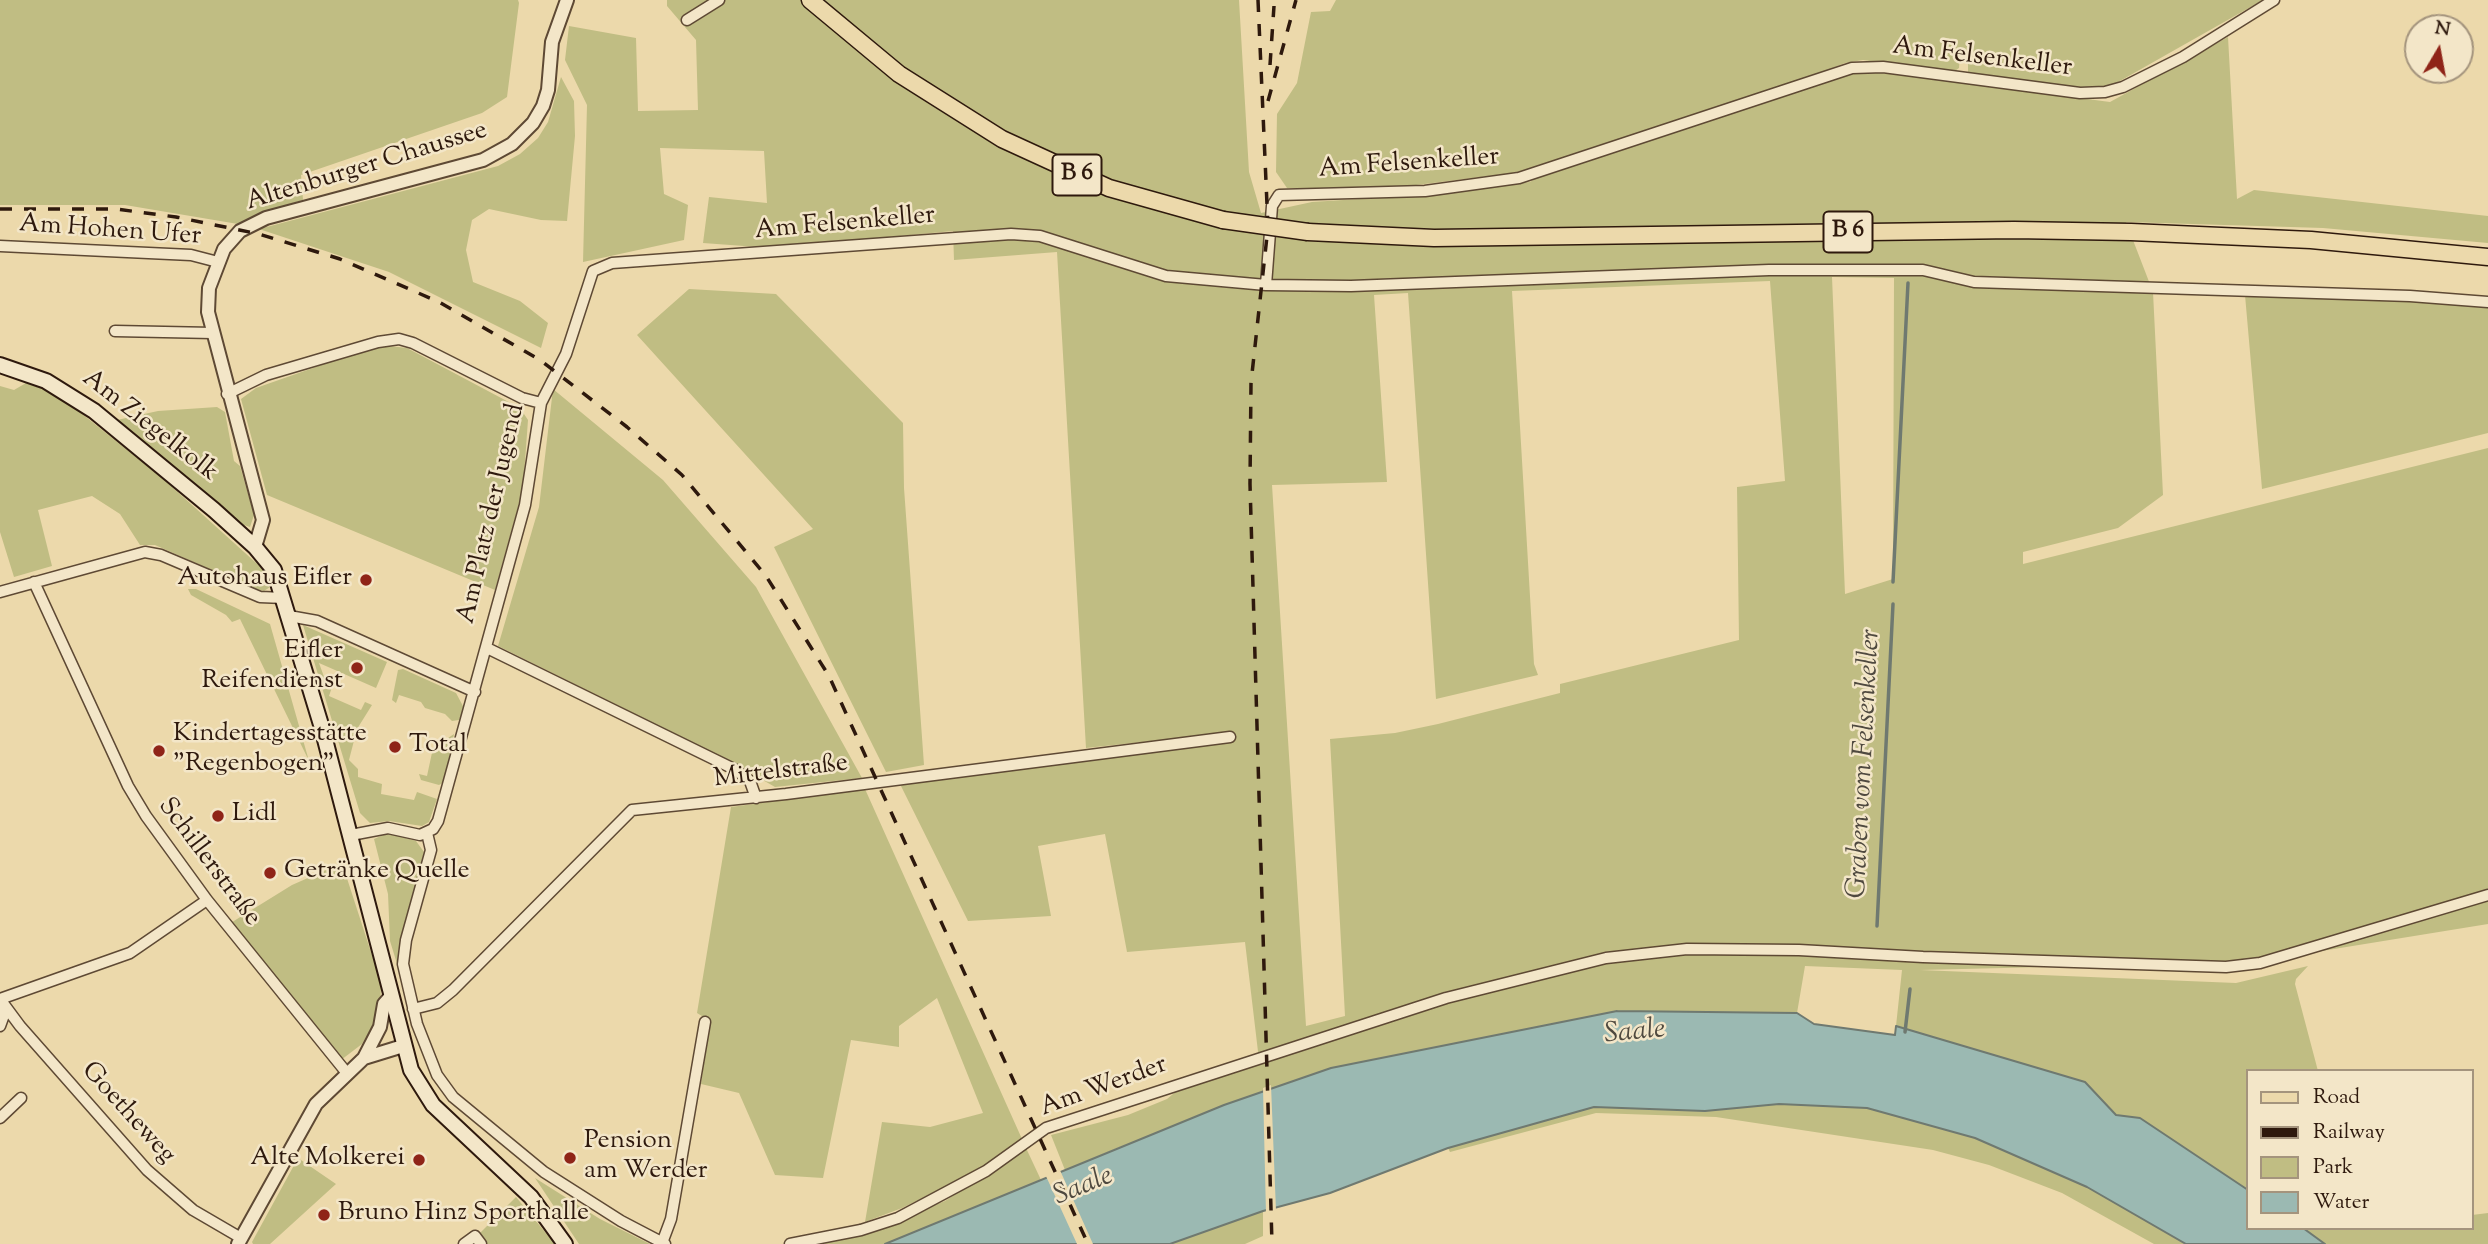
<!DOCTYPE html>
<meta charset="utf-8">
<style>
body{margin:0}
#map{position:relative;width:2488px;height:1244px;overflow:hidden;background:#ecd9ab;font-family:"Sorts Mill Goudy",serif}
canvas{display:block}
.legend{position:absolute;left:2246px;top:1069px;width:228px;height:161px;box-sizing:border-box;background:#f3e6c8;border:2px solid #a4947d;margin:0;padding:9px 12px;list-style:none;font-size:21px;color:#2e190d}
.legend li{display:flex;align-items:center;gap:14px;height:35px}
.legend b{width:35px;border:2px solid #a4947d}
.north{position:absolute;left:2404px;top:14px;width:70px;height:70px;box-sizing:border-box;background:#f3e6c8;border:2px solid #a4947d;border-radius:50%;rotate:10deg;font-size:19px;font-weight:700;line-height:28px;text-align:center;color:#2e190d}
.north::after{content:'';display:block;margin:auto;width:24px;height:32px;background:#8f2418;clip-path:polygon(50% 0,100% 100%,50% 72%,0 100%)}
</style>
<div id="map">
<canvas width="2488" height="1244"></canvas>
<ul class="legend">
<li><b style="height:9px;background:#ecd9ab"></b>Road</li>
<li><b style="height:9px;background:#2e190d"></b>Railway</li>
<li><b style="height:19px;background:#c0bd83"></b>Park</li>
<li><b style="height:19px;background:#9bb9b2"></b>Water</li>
</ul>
<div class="north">N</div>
</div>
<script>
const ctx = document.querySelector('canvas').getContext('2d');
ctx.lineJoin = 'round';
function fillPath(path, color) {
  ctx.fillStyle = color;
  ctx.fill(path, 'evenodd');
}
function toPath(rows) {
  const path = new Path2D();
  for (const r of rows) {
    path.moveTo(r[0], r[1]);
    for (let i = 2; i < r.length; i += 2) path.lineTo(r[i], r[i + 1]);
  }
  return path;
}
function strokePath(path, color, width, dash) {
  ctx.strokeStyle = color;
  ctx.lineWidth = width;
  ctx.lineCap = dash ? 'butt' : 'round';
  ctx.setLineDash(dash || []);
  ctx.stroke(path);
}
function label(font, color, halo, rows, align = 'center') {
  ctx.font = font + ' "Sorts Mill Goudy",serif';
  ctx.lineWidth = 5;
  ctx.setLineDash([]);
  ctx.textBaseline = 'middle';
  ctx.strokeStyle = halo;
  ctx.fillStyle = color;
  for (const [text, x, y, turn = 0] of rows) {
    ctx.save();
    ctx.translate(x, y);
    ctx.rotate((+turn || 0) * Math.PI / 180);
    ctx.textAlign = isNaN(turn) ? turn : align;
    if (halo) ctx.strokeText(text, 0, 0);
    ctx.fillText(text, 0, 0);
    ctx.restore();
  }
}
const green = toPath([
 [0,0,518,0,519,3,507,97,482,113,301,175,303,200,262,212,238,224,125,205,0,205],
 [667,0,1239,0,1249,172,1261,213,1312,202,1374,198,1530,182,1539,176,1857,72,1898,74,2110,102,2228,37,2237,199,2254,190,2488,216,2488,243,2323,228,2126,222,2153,292,2163,495,2118,528,2023,552,2023,564,2488,448,2488,924,2254,962,1920,970,2236,983,2308,966,2296,979,2295,984,2318,1071,2248,1071,2248,1190,2140,1118,2116,1115,2085,1082,1896,1026,1902,970,1805,966,1797,1013,1617,1011,1120,1147,1065,1170,1051,1135,1128,1115,1167,1099,1179,1089,1259,1060,1245,942,1127,952,1105,834,1038,846,1051,916,968,921,899,782,1227,743,1226,733,1086,748,1057,252,954,260,953,231,771,248,703,243,709,197,767,203,764,151,660,148,664,194,688,205,684,240,583,262,587,105,565,60,569,26,636,38,638,111,698,110,696,40,667,6],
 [1832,277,1894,278,1893,579,1845,594],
 [1770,281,1785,481,1737,487,1739,640,1560,684,1560,693,1438,724,1395,733,1330,739,1345,1016,1306,1026,1272,485,1387,482,1374,295,1408,293,1436,699,1538,675,1534,664,1512,291],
 [1336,0,2263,0,2104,90,1973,76,1968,72,1968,54,1960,53,1959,68,1952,73,1863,60,1845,63,1802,80,1553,164,1513,173,1376,190,1287,188,1276,172,1277,114,1297,83,1311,12,1330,11],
 [561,77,574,101,575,136,567,221,541,220,489,209,472,220,466,250,473,282,520,301,548,323,541,348,389,272,259,229,498,166,520,154,538,138,548,122],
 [689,289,776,294,903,423,904,488,924,765,886,772,774,547,813,529,637,335],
 [2245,295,2402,299,2488,307,2488,433,2262,489],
 [389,346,407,348,520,408,528,420,523,489,495,590,267,495,241,399,256,388,370,348],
 [26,383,48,391,71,405,161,477,265,571,270,587,264,591,255,589,155,545,140,545,120,514,92,496,38,510,52,566,14,577,0,532,0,386,14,390],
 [553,389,663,480,756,587,862,778,775,787,726,759,498,646,539,507],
 [217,407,225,412,234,461,240,466,254,515,250,527,241,524,117,420,158,411],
 [188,589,196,589,270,624,309,761,240,619,232,622,226,615,191,595],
 [303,625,387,662,376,688,319,663,327,685,332,687,329,696,361,710,365,702,372,705,357,729,349,760,358,769,358,777,382,784,381,794,414,800,417,792,437,799,429,822,422,826,389,821,370,823,360,813],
 [403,669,456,693,464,708,459,720,452,721,445,714,425,708,421,702,399,695,396,703,392,700,398,670],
 [454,734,444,782,439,785,421,780,419,774,427,776,433,748],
 [865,789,1022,1139,979,1170,902,1208,865,1222,882,1122,930,1127,983,1113,937,998,899,1026,899,1047,851,1040,823,1178,775,1175,739,1093,701,1084,710,1021,697,1013,731,807],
 [388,833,416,841,424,852,399,946,398,967,390,941,388,894,374,839],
 [342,863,381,983,380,1013,362,1044,341,1060,229,924,292,885],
 [1779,1104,1867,1108,1975,1138,2087,1187,2186,1244,2154,1244,2062,1193,1989,1165,1933,1150,1716,1117,1596,1113,1450,1152,1448,1148,1594,1107,1705,1111],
 [1026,1148,1041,1180,885,1244,821,1244,859,1235,945,1201],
 [298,1158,336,1184,270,1244,253,1244,252,1242],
 [535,1178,600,1219,650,1244,579,1244],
 [516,1197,555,1244,469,1244],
 [1263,1211,1263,1236,1245,1244,1148,1244],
 [2488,1213,2488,1244,2325,1244,2303,1228,2472,1228,2472,1215]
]);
const water = toPath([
 [1617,1011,1797,1013,1814,1024,1895,1035,1896,1026,2085,1082,2116,1115,2140,1118,2248,1190,2248,1228,2303,1228,2325,1244,2186,1244,2087,1187,1975,1138,1867,1108,1779,1104,1705,1111,1594,1107,1448,1148,1330,1193,1263,1211,1170,1244,885,1244,1224,1105,1331,1068,1617,1011]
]);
const pier = toPath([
 [1271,1085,1276,1211,1266,1214,1263,1088],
 [1059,1168,1093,1244,1077,1244,1045,1174]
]);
const stream = toPath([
 [1893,582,1908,283],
 [1877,926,1893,604],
 [1905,1032,1910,989]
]);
const minor = toPath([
 [687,20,719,0],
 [0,246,191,255,218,262],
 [1266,285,1272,206,1279,195,1425,191,1519,178,1852,68,1883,67,2080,93,2105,92,2123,87,2183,57,2274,0],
 [115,331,213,333],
 [227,394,266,375,378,342,399,339,413,343,522,398,541,403],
 [34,582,128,786,146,816,207,900,346,1072],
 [0,592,145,552,161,555,260,597,284,598],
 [289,616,317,621,475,692],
 [487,648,736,770,750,781,756,798],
 [427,833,431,850,406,940,403,964,417,1024,437,1075,453,1097,544,1172,621,1221,665,1244],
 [351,835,388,828,420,835,433,829,438,821,525,505,541,403,566,354,593,271,612,263,1011,234,1040,236,1166,276,1266,285,1351,286,1769,270,1923,270,1974,282,2410,296,2488,302],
 [0,999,20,1026,147,1170,193,1210,241,1238],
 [0,999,130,953,207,900],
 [413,1009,437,1003,453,990,632,810,786,794,1230,737],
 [0,1026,4,1015,1,1003],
 [0,1118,21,1098],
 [662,1243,671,1219,705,1022],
 [464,1244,475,1236,481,1244],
 [790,1244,861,1230,898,1218,986,1171,1046,1128,1446,998,1606,958,1687,949,1799,950,1923,957,2226,967,2260,963,2488,895]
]);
const tertiary = toPath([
 [255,547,263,520,208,312,209,288,224,249,240,231,266,218,483,160,512,144,533,123,543,106,548,90,552,42,567,0],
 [364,1058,380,1027,384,1004,391,996],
 [238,1244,316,1104,364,1058,403,1046]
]);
const secondary = toPath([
 [0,365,46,381,94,411,214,510,255,547,274,570,322,728,411,1070,433,1105,531,1197,565,1244]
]);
const primary = toPath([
 [810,0,899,74,1002,139,1109,188,1223,220],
 [1308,232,1434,238,2014,230,2131,232,2311,240,2488,257]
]);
const rail = toPath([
 [1258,0,1268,227,1251,383,1250,484,1272,1244],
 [1270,65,1274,6],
 [1268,101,1296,0],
 [0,209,116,209,176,217,259,234,340,259,439,302,540,360,627,427,682,475,766,576,829,676,1088,1244]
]);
const primaryBridge = toPath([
 [1223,220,1308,232]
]);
const markers = [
 [366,580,7,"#8f2418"],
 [357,668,7,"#8f2418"],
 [395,747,7,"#8f2418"],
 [159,751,7,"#8f2418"],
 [218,816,7,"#8f2418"],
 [270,873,7,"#8f2418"],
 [570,1158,7,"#8f2418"],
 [419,1160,7,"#8f2418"],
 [324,1215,7,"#8f2418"]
];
const shields = [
 [1077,175,49],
 [1848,232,49]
];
const shieldNames = [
 ["B 6",1077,175],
 ["B 6",1848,232]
];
const streetNames = [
 ["Am Felsenkeller",1982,59,7],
 ["Am Felsenkeller",1409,165,-4],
 ["Altenburger Chaussee",367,168,-17],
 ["Am Felsenkeller",845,225,-5],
 ["Am Hohen Ufer",110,232,4],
 ["Am Ziegelkolk",149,427,38],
 ["Am Platz der Jugend",493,514,-77],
 ["Mittelstraße",781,773,-7],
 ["Schillerstraße",208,863,53],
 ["Am Werder",1104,1088,-20],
 ["Goetheweg",127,1114,48]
];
const poiNames = [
 ["Autohaus Eifler",352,580,"right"],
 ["Eifler",343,653,"right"],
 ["Reifendienst",343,683,"right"],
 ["Kindertagesstätte",173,736],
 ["\"Regenbogen\"",173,766],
 ["Total",409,747],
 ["Lidl",232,816],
 ["Getränke Quelle",284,873],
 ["Pension",584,1143],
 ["am Werder",584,1173],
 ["Alte Molkerei",405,1160,"right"],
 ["Bruno Hinz Sporthalle",338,1215]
];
const waterNames = [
 ["Graben vom Felsenkeller",1866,764,-87],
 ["Saale",1635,1034,-5],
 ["Saale",1084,1188,-22]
];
fillPath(green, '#c0bd83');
fillPath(water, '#9bb9b2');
strokePath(water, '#6f7970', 2);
fillPath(pier, '#ecd9ab');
strokePath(stream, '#6f7970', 3.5);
strokePath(minor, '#5e4934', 13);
strokePath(tertiary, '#5e4934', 16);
strokePath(secondary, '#2e190d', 18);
strokePath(primary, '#2e190d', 19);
strokePath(minor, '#f3e6c8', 10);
strokePath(tertiary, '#f3e6c8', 12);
strokePath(secondary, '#f3e6c8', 14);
strokePath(primary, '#ecd9ab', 16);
strokePath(rail, '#2e190d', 3.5, [12, 12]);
strokePath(primaryBridge, '#2e190d', 19, []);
strokePath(primaryBridge, '#ecd9ab', 16);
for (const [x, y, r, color] of markers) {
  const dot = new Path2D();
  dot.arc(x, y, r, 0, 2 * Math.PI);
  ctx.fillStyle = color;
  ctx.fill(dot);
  strokePath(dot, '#f3e6c8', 2.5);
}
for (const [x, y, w] of shields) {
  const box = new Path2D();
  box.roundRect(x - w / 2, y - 20.5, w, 41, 5);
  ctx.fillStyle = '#f3e6c8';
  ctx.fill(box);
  strokePath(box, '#2e190d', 2);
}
label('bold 24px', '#2e190d', null, shieldNames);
label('26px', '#2e190d', '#f3e6c8', streetNames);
label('26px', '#2e190d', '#f3e6c8', poiNames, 'left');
label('italic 28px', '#4f493f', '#f3e6c8', waterNames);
</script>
